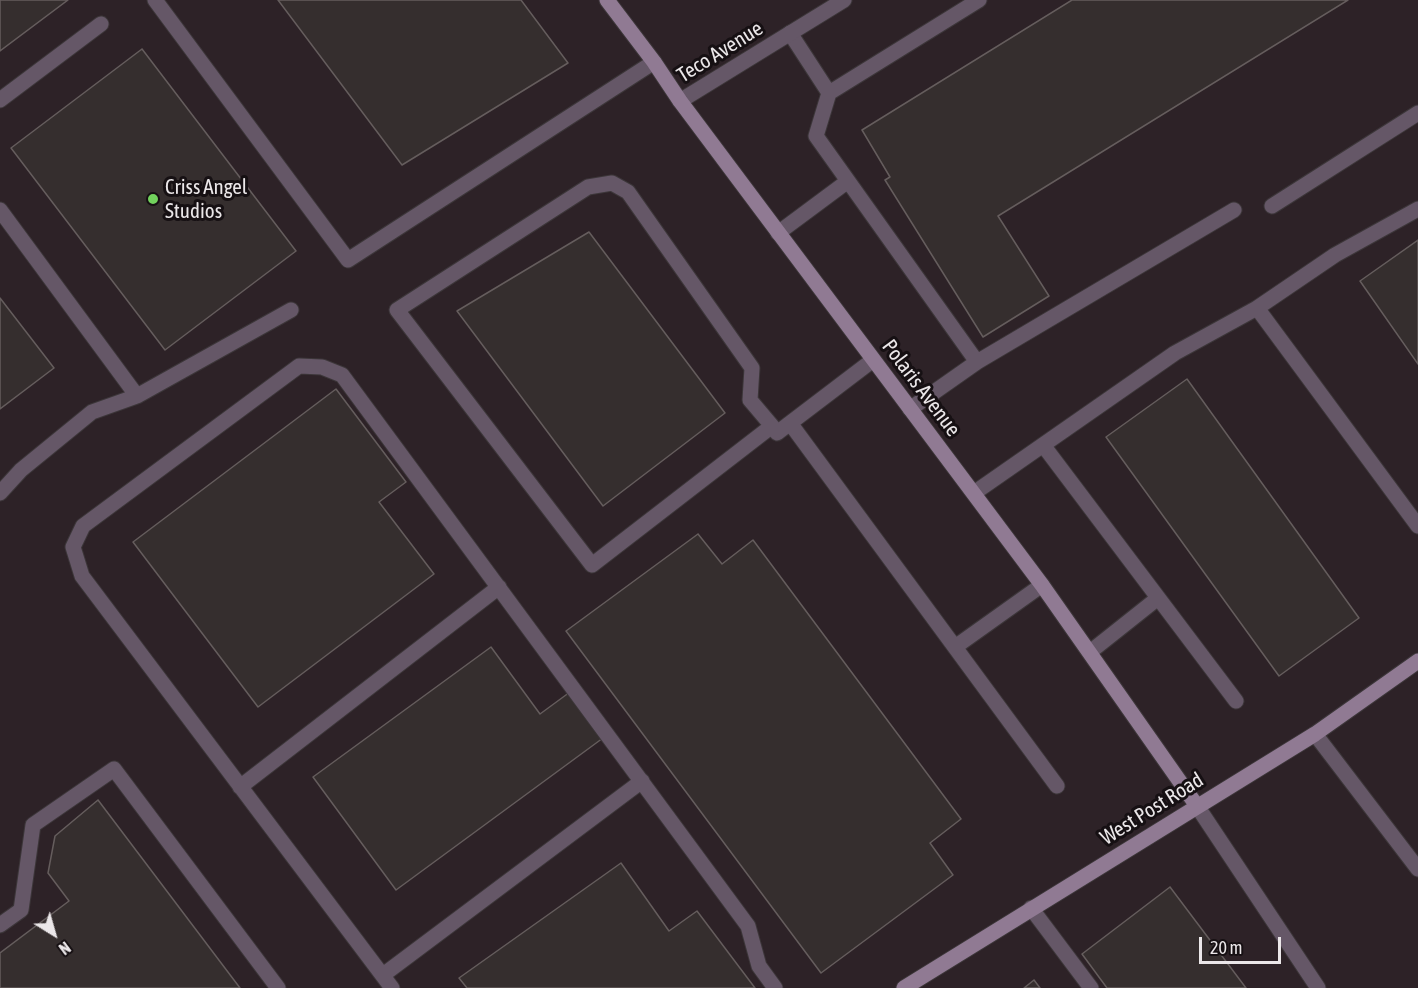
<!DOCTYPE html>
<style>
body{margin:0}
#map{position:relative;width:1418px;height:988px;overflow:hidden;background:#1f191c;font-family:"Asap Condensed",sans-serif}
canvas{display:block}
.north{position:absolute;left:24px;top:904px;width:60px;height:60px;-webkit-text-stroke:4px #161013;paint-order:stroke;rotate:143deg;font-size:16px;font-weight:700;line-height:24px;text-align:center;color:#ebe7e9}
.north::after{content:'';display:block;margin:auto;width:21px;height:27px;background:#ebe7e9;clip-path:polygon(50% 0,100% 100%,50% 72%,0 100%)}
.scale{position:absolute;left:1199px;top:937px;width:82px;height:27px;box-sizing:border-box;border:3px solid #ebe7e9;border-top:0;padding-left:8px;font-size:18px;line-height:21px;white-space:nowrap;color:#ebe7e9;-webkit-text-stroke:4px #161013;paint-order:stroke}
</style>
<div id="map">
<canvas width="1418" height="988"></canvas>
<div class="north">N</div>
<div class="scale">20 m</div>
</div>
<script>
const ctx = document.querySelector('canvas').getContext('2d');
ctx.lineJoin = 'round';
function fillPath(path, color) {
  ctx.fillStyle = color;
  ctx.fill(path, 'evenodd');
}
function toPath(rows) {
  const path = new Path2D();
  for (const r of rows) {
    path.moveTo(r[0], r[1]);
    for (let i = 2; i < r.length; i += 2) path.lineTo(r[i], r[i + 1]);
  }
  return path;
}
function strokePath(path, color, width, dash) {
  ctx.strokeStyle = color;
  ctx.lineWidth = width;
  ctx.lineCap = dash ? 'butt' : 'round';
  ctx.setLineDash(dash || []);
  ctx.stroke(path);
}
function label(font, color, halo, rows, align = 'center') {
  ctx.font = font + ' "Asap Condensed",sans-serif';
  ctx.lineWidth = 6;
  ctx.setLineDash([]);
  ctx.textBaseline = 'middle';
  ctx.strokeStyle = halo;
  ctx.fillStyle = color;
  for (const [text, x, y, turn = 0] of rows) {
    ctx.save();
    ctx.translate(x, y);
    ctx.rotate((+turn || 0) * Math.PI / 180);
    ctx.textAlign = isNaN(turn) ? turn : align;
    if (halo) ctx.strokeText(text, 0, 0);
    ctx.fillText(text, 0, 0);
    ctx.restore();
  }
}
const built = toPath([
 [0,0,1418,0,1418,988,0,988]
]);
const building = toPath([
 [0,0,68,0,0,51,0,0],
 [278,0,521,0,568,63,402,165,278,0],
 [1072,0,1348,0,998,216,1049,296,983,337,885,180,890,177,862,130,1072,0],
 [142,49,296,251,165,350,11,148,142,49],
 [589,232,725,413,603,506,457,311,589,232],
 [1418,240,1418,364,1360,281,1418,240],
 [0,298,54,368,0,409,0,298],
 [1187,379,1359,618,1279,676,1106,437,1187,379],
 [336,389,406,482,379,502,434,574,258,707,133,542,336,389],
 [698,534,722,564,753,540,961,819,930,843,953,875,821,973,566,631,698,534],
 [491,647,540,714,570,692,603,738,396,890,313,777,491,647],
 [98,800,240,988,0,988,0,953,69,901,48,873,55,836,98,800],
 [621,863,669,931,697,911,755,988,467,988,459,978,621,863],
 [1170,887,1246,988,1107,988,1082,954,1170,887],
 [1034,980,1040,988,1024,988,1034,980]
]);
const lane = toPath([
 [155,0,348,260,654,62],
 [790,33,829,93,979,0],
 [829,93,816,136,977,362,910,409],
 [0,100,101,24],
 [1272,206,1418,113],
 [1418,209,1335,255,1257,308,1418,526],
 [0,210,137,396,291,310],
 [778,233,848,181],
 [977,362,1234,210],
 [790,423,1057,786],
 [772,426,592,565,397,310,588,187,612,183,628,192,752,368,750,400,772,426,777,433,873,360],
 [1043,445,1236,701],
 [0,493,21,470,92,412,137,396],
 [974,493,1175,353,1257,308],
 [955,647,1042,585],
 [1090,652,1158,598],
 [1315,734,1418,869],
 [240,787,499,587],
 [1031,908,1091,988],
 [0,925,21,910,33,825,114,769,278,988],
 [383,975,642,781],
 [392,988,82,576,73,547,83,526,299,366,322,367,342,375,748,926,759,966,775,988]
]);
const street = toPath([
 [680,101,844,0],
 [1197,806,1318,988]
]);
const secondary = toPath([
 [607,0,654,62,680,101,1042,585,1197,806],
 [904,988,1315,734,1418,661]
]);
const markers = [
 [153,199,6,"#72d25d"]
];
const streetNames = [
 ["Teco Avenue",720,52,-32],
 ["Polaris Avenue",921,388,53],
 ["West Post Road",1152,809,-32]
];
const poiNames = [
 ["Criss Angel",165,187],
 ["Studios",165,211]
];
fillPath(built, '#2d2227');
fillPath(building, '#352e2e');
strokePath(building, '#655d5d', 1.5);
strokePath(lane, '#3c3639', 17);
strokePath(street, '#3c3639', 17);
strokePath(secondary, '#3c3639', 17);
strokePath(lane, '#655767', 15);
strokePath(street, '#655767', 15);
strokePath(secondary, '#907a93', 15);
for (const [x, y, r, color] of markers) {
  const dot = new Path2D();
  dot.arc(x, y, r, 0, 2 * Math.PI);
  ctx.fillStyle = color;
  ctx.fill(dot);
  strokePath(dot, '#161013', 2);
}
label('21px', '#ebe7e9', '#161013', streetNames);
label('21px', '#ebe7e9', '#161013', poiNames, 'left');
</script>
